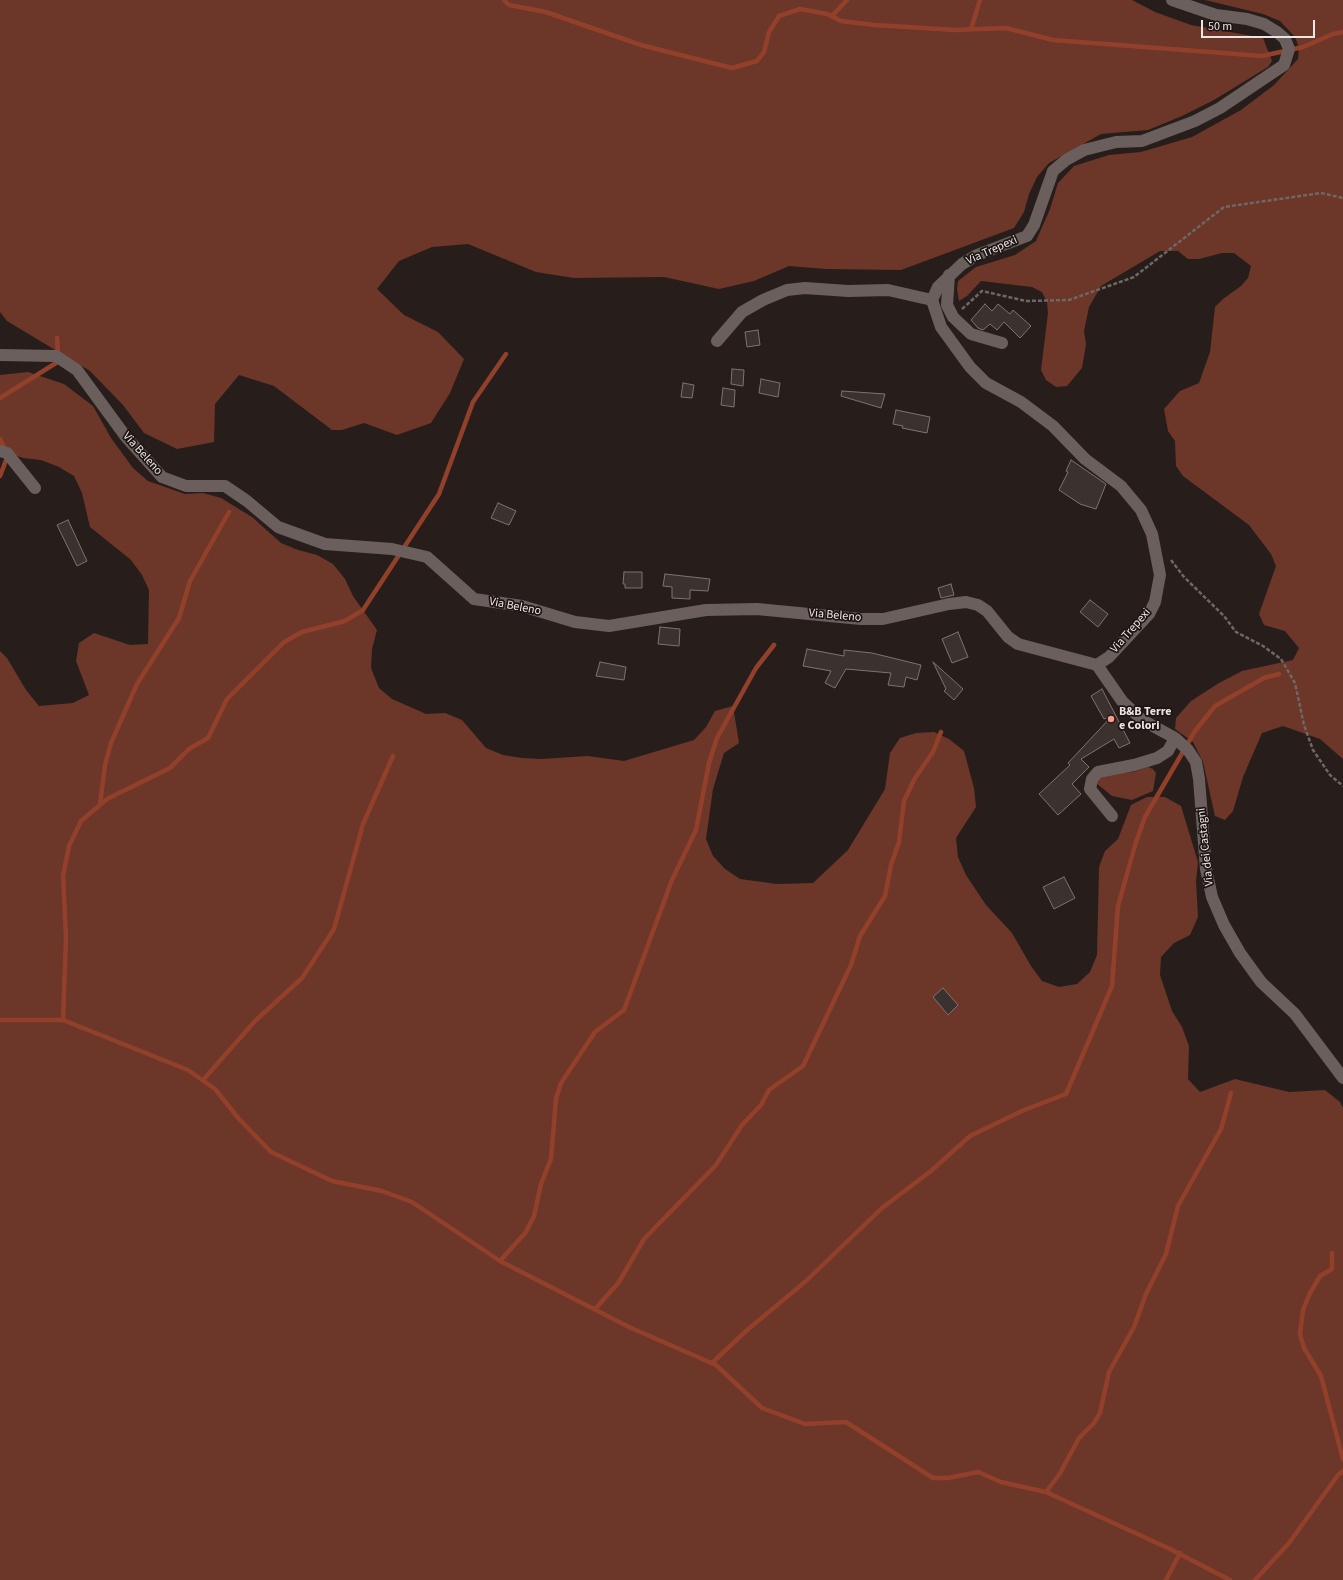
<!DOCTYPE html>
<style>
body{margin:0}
#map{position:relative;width:1343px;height:1580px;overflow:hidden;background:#271e1c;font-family:"Source Sans 3",sans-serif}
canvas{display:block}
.scale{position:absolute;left:1201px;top:20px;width:114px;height:18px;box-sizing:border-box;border:2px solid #ebe5e3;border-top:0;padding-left:5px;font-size:12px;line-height:14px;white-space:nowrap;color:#ebe5e3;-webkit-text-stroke:3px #1d1513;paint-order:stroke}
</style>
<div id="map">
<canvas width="1343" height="1580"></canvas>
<div class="scale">50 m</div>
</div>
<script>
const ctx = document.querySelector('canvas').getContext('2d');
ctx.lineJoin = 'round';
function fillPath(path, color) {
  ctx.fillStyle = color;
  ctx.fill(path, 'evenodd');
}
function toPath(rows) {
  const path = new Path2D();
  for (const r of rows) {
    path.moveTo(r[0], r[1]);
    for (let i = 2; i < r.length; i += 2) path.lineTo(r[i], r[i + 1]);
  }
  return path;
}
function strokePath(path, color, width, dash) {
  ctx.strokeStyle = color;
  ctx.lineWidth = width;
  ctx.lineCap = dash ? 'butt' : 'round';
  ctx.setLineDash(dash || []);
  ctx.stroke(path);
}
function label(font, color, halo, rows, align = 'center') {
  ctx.font = font + ' "Source Sans 3",sans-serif';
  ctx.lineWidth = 3.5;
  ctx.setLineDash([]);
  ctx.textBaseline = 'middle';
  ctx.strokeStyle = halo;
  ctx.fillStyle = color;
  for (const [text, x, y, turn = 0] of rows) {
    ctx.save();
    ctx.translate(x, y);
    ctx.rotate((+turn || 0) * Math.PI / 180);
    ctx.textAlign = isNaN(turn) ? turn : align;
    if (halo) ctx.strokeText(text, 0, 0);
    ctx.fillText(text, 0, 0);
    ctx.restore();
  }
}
const green = toPath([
 [0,0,1132,0,1155,12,1191,25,1263,38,1272,61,1268,67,1214,100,1182,116,1148,130,1101,134,1049,163,1037,177,1029,194,1024,212,1014,228,901,270,826,269,789,266,754,281,719,289,664,277,574,278,536,272,468,244,432,247,399,261,377,289,404,315,438,332,464,359,450,393,431,423,397,435,364,423,342,430,332,430,274,386,239,375,215,404,214,442,177,449,144,433,123,405,90,371,7,321,0,312],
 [1205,0,1343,0,1343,759,1320,739,1283,726,1262,733,1243,777,1233,811,1225,820,1215,816,1203,762,1193,742,1175,729,1176,718,1191,701,1219,683,1242,671,1293,660,1299,648,1285,631,1264,625,1259,614,1276,566,1271,554,1249,525,1183,476,1176,466,1175,441,1168,431,1164,409,1180,391,1199,383,1210,352,1215,307,1223,299,1241,286,1248,278,1251,266,1234,253,1222,253,1199,259,1188,259,1178,251,1160,251,1101,286,1089,307,1084,331,1086,344,1082,368,1067,386,1056,387,1046,380,1041,370,1048,313,1047,302,1042,292,1032,287,981,281,967,296,959,301,957,289,958,281,976,267,1015,255,1036,241,1050,209,1058,183,1074,166,1109,155,1141,152,1192,137,1241,110,1274,85,1298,59,1299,48,1295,37,1280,21,1263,14],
 [28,372,64,384,93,406,111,438,133,468,148,481,185,494,203,493,221,498,252,517,281,543,298,550,317,555,333,564,345,579,353,596,377,630,372,649,371,668,379,688,392,699,426,714,445,713,462,720,486,748,503,755,522,758,541,759,588,756,624,761,694,740,706,727,715,711,733,706,739,743,724,753,713,789,706,839,713,856,725,869,740,879,777,884,813,883,848,850,885,789,890,753,900,738,916,733,934,732,949,739,964,751,974,788,976,807,956,838,958,857,966,875,986,905,1012,933,1031,966,1042,981,1059,987,1077,984,1090,972,1097,955,1099,867,1105,851,1118,839,1131,805,1147,797,1165,797,1181,806,1198,862,1196,881,1198,917,1190,935,1174,943,1161,957,1160,975,1172,1011,1182,1027,1189,1046,1188,1079,1200,1092,1235,1079,1289,1092,1325,1090,1340,1102,1343,1108,1343,1580,0,1580,0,651,7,658,26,690,39,706,73,703,89,695,76,661,79,643,94,633,130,645,148,644,149,590,142,575,131,560,90,527,82,493,74,476,59,467,41,460,23,458,0,450,0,375],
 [1148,767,1153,769,1156,773,1153,791,1132,800,1112,796,1096,783,1103,774,1133,772]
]);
const stream = toPath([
 [504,0,509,5,546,12,641,45,732,68,757,61,764,52,769,32,779,16,800,9,827,14,841,21,875,25,955,30,1006,28,1053,40,1262,56,1303,47,1333,34,1343,32],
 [832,16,847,0],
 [971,29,980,0],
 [0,398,56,363,58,353,57,338],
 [0,439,8,455,0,476],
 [100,804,105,765,111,743,137,684,179,618,190,581,229,512],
 [0,1020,63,1020,188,1070,215,1089,239,1119,271,1152,332,1181,382,1191,412,1202,500,1261,629,1327,716,1365,762,1408,805,1424,846,1422,933,1478,948,1478,978,1472,1001,1482,1046,1492,1170,1549,1230,1580],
 [63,1020,66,937,63,876,69,846,81,821,107,799,170,768,189,749,208,738,227,699,284,642,302,632,345,621,363,610,439,494,473,402,506,354],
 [203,1080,255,1021,302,978,334,929,363,824,393,756],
 [1332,1253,1332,1269,1320,1276,1310,1293,1303,1310,1300,1334,1304,1348,1321,1376,1343,1459],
 [500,1261,526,1232,534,1216,541,1184,551,1159,556,1099,561,1083,595,1032,624,1010,672,880,696,830,709,763,717,738,756,668,774,645],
 [596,1308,619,1282,644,1239,716,1165,742,1125,761,1105,769,1090,803,1066,851,965,860,936,885,896,891,865,899,842,904,801,915,778,933,752,941,732],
 [712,1363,746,1331,806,1281,882,1208,931,1171,970,1136,1024,1110,1066,1094,1112,986,1118,906,1136,842,1145,817,1195,731,1215,706,1264,678,1279,674],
 [1046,1492,1059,1475,1079,1438,1094,1423,1100,1413,1109,1372,1134,1327,1146,1294,1166,1254,1178,1206,1221,1129,1231,1093],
 [1166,1580,1180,1553],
 [1255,1580,1289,1543,1338,1475,1343,1471]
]);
const building = toPath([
 [985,304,992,311,998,304,1010,314,1013,310,1031,326,1020,338,1004,322,997,330,990,324,983,330,978,328,971,320,985,304],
 [758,330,760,345,747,347,745,332,758,330],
 [732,369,744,370,743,386,731,384,732,369],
 [761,379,780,383,778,397,759,393,761,379],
 [683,383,694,385,692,398,681,397,683,383],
 [723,388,735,390,734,407,721,405,723,388],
 [842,391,885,394,881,408,841,396,842,391],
 [896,410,930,417,927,433,902,428,903,426,893,424,896,410],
 [1071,460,1106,484,1096,509,1080,504,1059,490,1068,472,1066,471,1071,460],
 [498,503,516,511,509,525,491,518,498,503],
 [68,520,87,561,77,566,57,525,68,520],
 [624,572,642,572,642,588,625,588,625,584,623,584,624,572],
 [665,574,710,579,708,591,690,590,690,599,672,598,672,587,663,586,665,574],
 [951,584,954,595,941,598,938,588,951,584],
 [1090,600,1108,614,1098,627,1080,612,1090,600],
 [660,627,680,629,679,646,658,644,660,627],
 [958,632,968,657,952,663,942,639,958,632],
 [807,649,844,656,844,650,872,653,921,665,917,680,906,677,904,687,888,685,891,673,846,669,835,688,825,683,831,671,803,666,807,649],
 [600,662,626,667,624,680,596,676,600,662],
 [933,662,963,689,954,700,944,691,946,689,933,662],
 [1102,689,1130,743,1119,748,1114,739,1081,759,1089,767,1072,784,1081,794,1058,815,1039,794,1070,765,1068,763,1112,716,1104,719,1091,696,1102,689],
 [1064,877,1075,898,1054,909,1043,887,1064,877],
 [943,988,958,1005,948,1015,933,997,943,988]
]);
const path = toPath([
 [962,309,982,291,1026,301,1069,300,1134,277,1224,207,1321,193,1343,198],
 [1171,560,1184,577,1224,616,1236,632,1263,646,1281,659,1295,683,1304,725,1313,750,1330,775,1343,786]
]);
const minor = toPath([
 [949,275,947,305,953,317,971,334,1002,343],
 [717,341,742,312,763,300,787,290,805,288,848,291,888,290,932,300],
 [0,355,56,356,77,370,126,437,162,477,186,486,225,486,247,501,278,527,325,544,392,549,427,557,474,599,522,606,575,622,609,626,706,610,757,609,861,619,883,619,949,604,966,602,978,605,987,611,1008,637,1018,644,1097,665],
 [0,451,7,453,35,488],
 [1097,665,1109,657,1149,614,1155,602,1160,575,1152,534,1141,510,1121,486,1085,459,1053,426,1021,402,986,383,970,367,941,327,932,300,938,287,962,264,977,255,1027,236,1034,225,1053,171,1066,160,1084,150,1116,142,1142,141,1195,121,1220,108,1284,65,1289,49,1285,39,1277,32,1264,24,1247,19,1216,15,1172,0],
 [1097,665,1122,701,1142,720,1175,738,1188,750,1196,762,1199,779,1206,869,1212,897,1224,925,1240,953,1261,982,1295,1014,1343,1078],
 [1112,816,1090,789,1092,779,1098,772,1134,765,1157,758,1168,751,1175,738]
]);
const markers = [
 [1111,719,4,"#f49e88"]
];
const streetNames = [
 ["Via Trepexi",992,251,-24],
 ["Via Beleno",142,454,48],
 ["Via Beleno",515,607,11],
 ["Via Beleno",835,616,5],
 ["Via Trepexi",1131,631,-49],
 ["Via dei Castagni",1206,847,-96]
];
const poiNames = [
 ["B&B Terre",1119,712],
 ["e Colori",1119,726]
];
fillPath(green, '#6c3629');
strokePath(stream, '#93402b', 4.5);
fillPath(building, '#3b322f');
strokePath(building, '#7e7370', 1);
strokePath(path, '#6f6765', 2.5, [4, 2]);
strokePath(minor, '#6a5f5c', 12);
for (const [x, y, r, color] of markers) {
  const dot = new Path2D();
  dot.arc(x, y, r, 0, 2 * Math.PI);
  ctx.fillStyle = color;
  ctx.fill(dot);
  strokePath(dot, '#1d1513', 1.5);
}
label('12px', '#ebe5e3', '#1d1513', streetNames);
label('bold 12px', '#ebe5e3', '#1d1513', poiNames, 'left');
</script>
